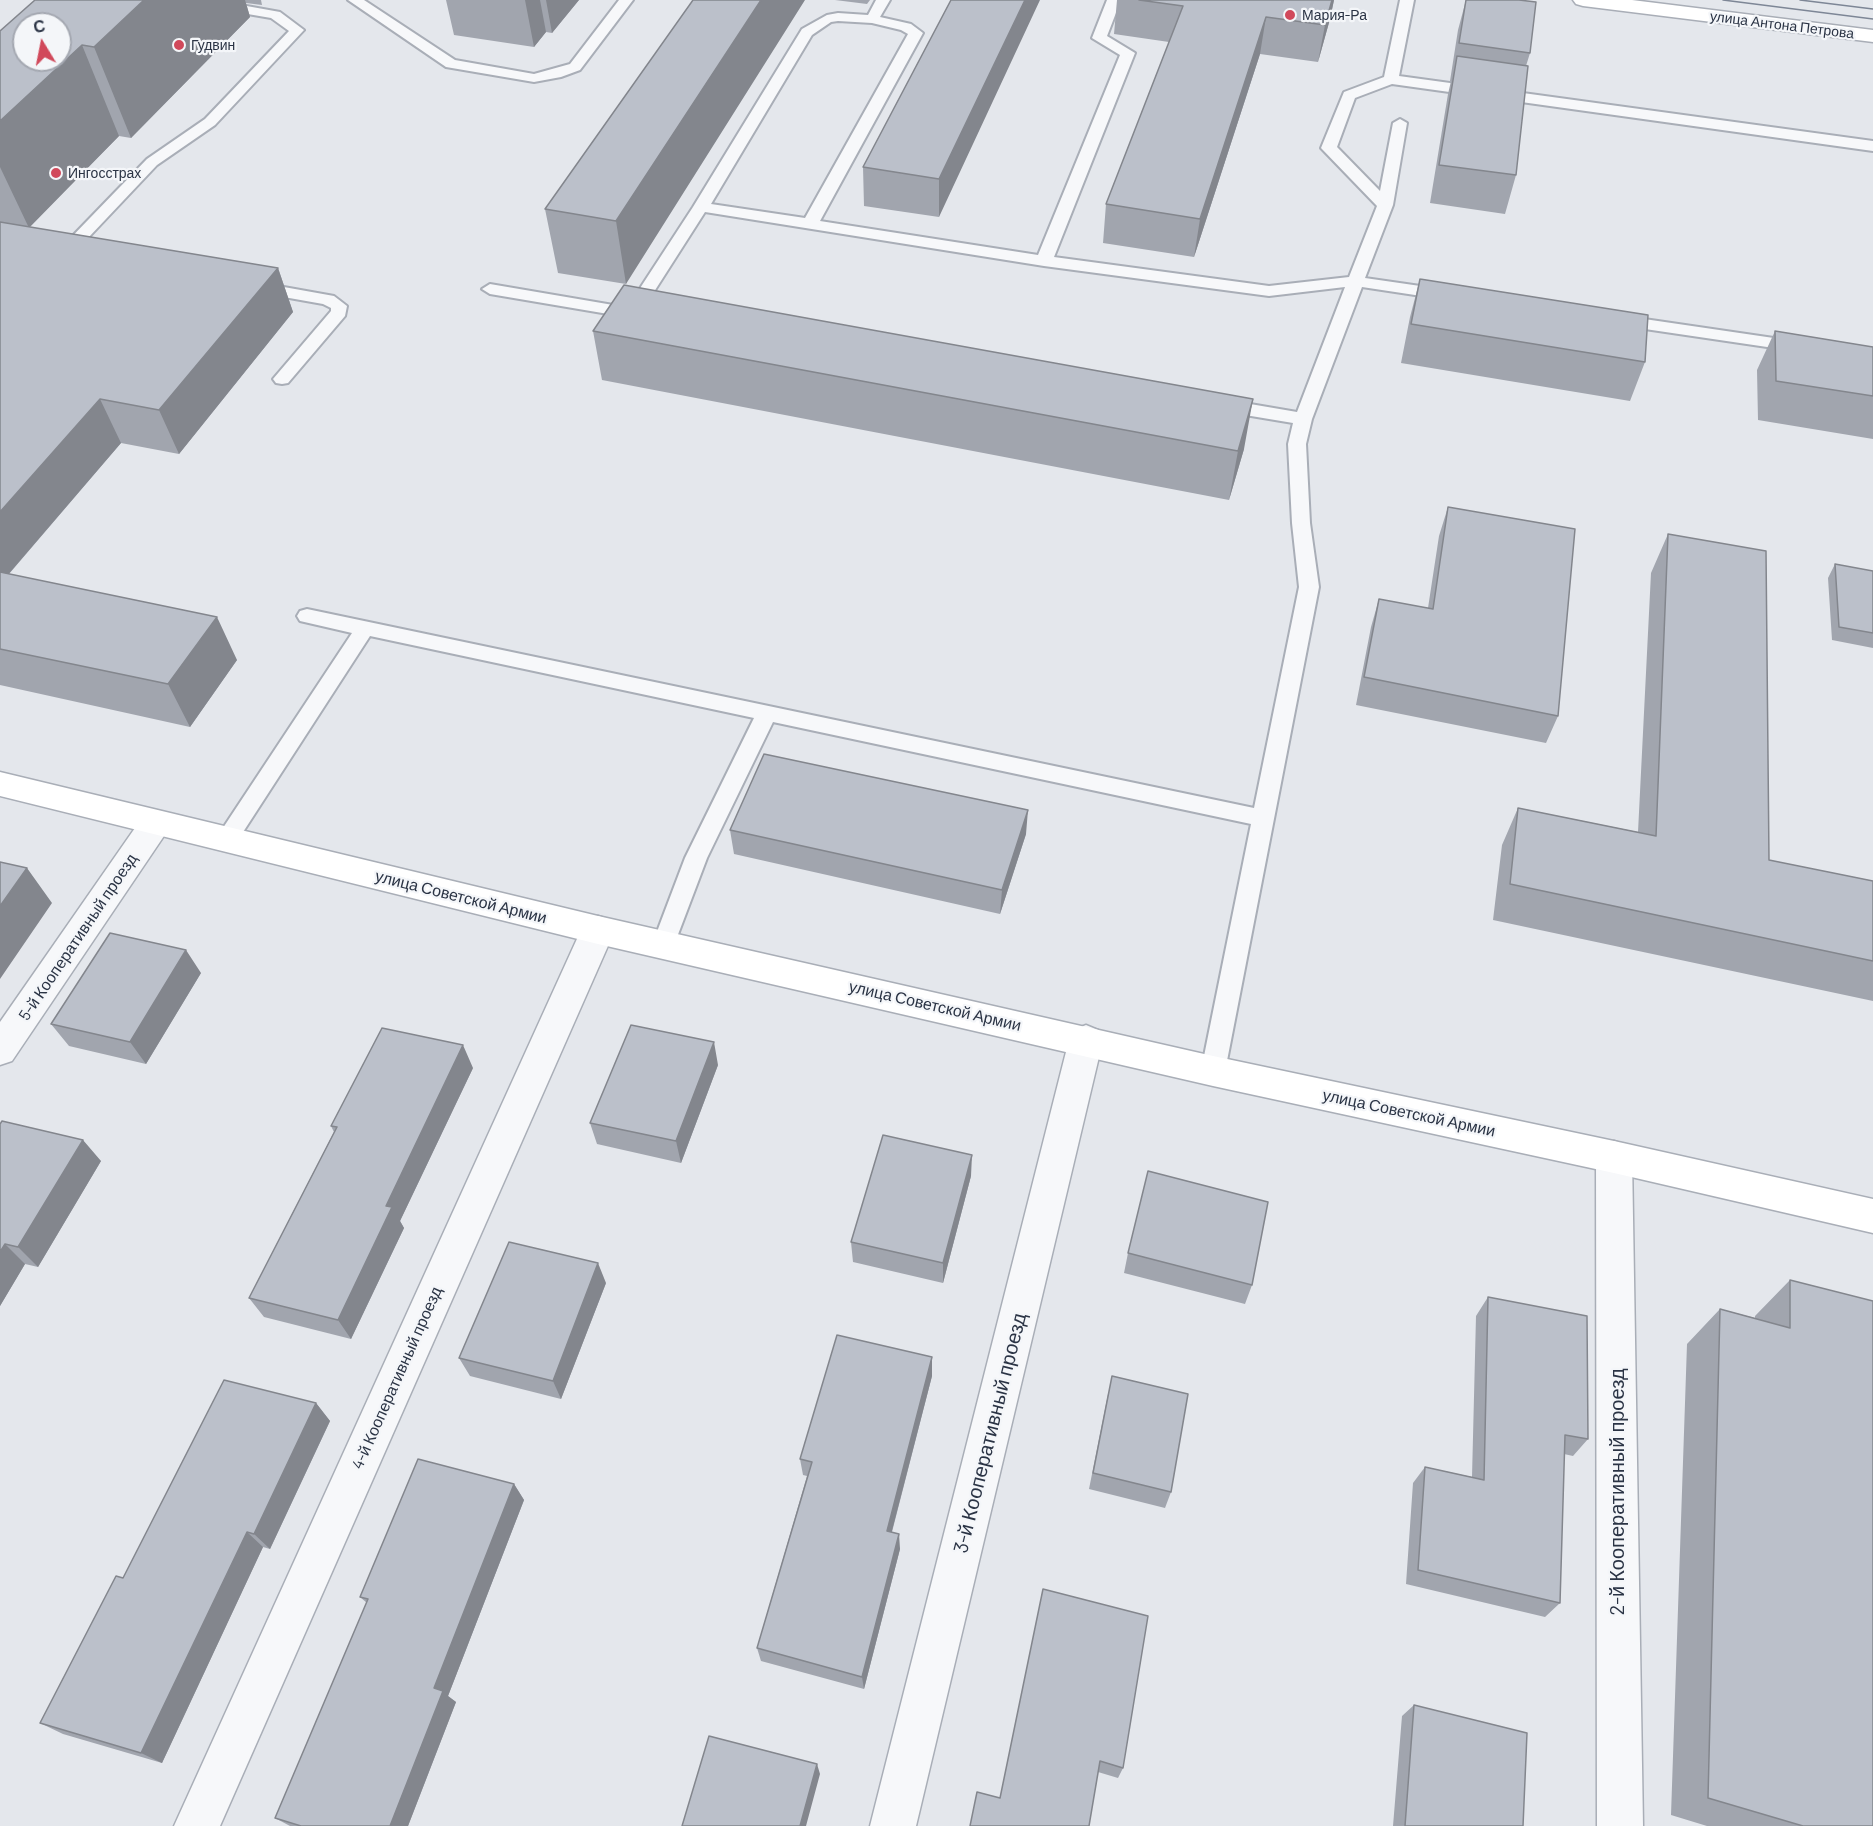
<!DOCTYPE html>
<meta charset="utf-8">
<style>
body{margin:0}
#map{position:relative;width:1873px;height:1826px;overflow:hidden;background:#e4e7ec;font-family:Barlow,sans-serif}
canvas{display:block}
.north{position:absolute;left:12px;top:12px;width:60px;height:60px;box-sizing:border-box;background:#f4f6f9;border:2px solid #a4a8b1;border-radius:50%;rotate:350deg;font-size:16px;font-weight:700;line-height:24px;text-align:center;color:#2b3445}
.north::after{content:'';display:block;margin:auto;width:21px;height:27px;background:#d1495b;clip-path:polygon(50% 0,100% 100%,50% 72%,0 100%)}
</style>
<div id="map">
<canvas width="1873" height="1826"></canvas>
<div class="north">С</div>
</div>
<script>
const ctx = document.querySelector('canvas').getContext('2d');
ctx.lineJoin = 'round';
function toPath(rows) {
  const path = new Path2D();
  for (const r of rows) {
    path.moveTo(r[0], r[1]);
    for (let i = 2; i < r.length; i += 2) path.lineTo(r[i], r[i + 1]);
  }
  return path;
}
function strokePath(path, color, width, dash) {
  ctx.strokeStyle = color;
  ctx.lineWidth = width;
  ctx.lineCap = dash ? 'butt' : 'round';
  ctx.setLineDash(dash || []);
  ctx.stroke(path);
}
function fillPath(path, color) {
  ctx.fillStyle = color;
  ctx.fill(path, 'evenodd');
}
function label(font, color, halo, rows, align = 'center') {
  ctx.font = font + ' Barlow,sans-serif';
  ctx.lineWidth = 4.5;
  ctx.setLineDash([]);
  ctx.textBaseline = 'middle';
  ctx.strokeStyle = halo;
  ctx.fillStyle = color;
  for (const [text, x, y, turn = 0] of rows) {
    ctx.save();
    ctx.translate(x, y);
    ctx.rotate((+turn || 0) * Math.PI / 180);
    ctx.textAlign = isNaN(turn) ? turn : align;
    if (halo) ctx.strokeText(text, 0, 0);
    ctx.fillText(text, 0, 0);
    ctx.restore();
  }
}
const lane = toPath([
 [348,0,364,0,455,60,534,74,570,64,619,0,633,0,580,70,561,77,534,82,446,67,348,0],
 [876,0,890,0,880,17,911,24,923,33,820,221,1038,255,1120,55,1092,38,1107,0,1121,0,1107,36,1135,53,1054,257,1269,286,1349,277,1377,206,1321,148,1344,92,1384,77,1400,0,1414,0,1399,76,1873,141,1873,151,1392,84,1355,98,1337,147,1380,191,1393,123,1400,119,1407,123,1393,205,1365,278,1448,290,1456,295,1448,300,1362,287,1312,419,1306,444,1310,523,1319,587,1225,1071,1221,1078,1213,1081,1205,1078,1201,1071,1251,824,773,722,707,858,674,945,671,952,663,954,655,952,652,945,685,858,754,718,370,636,234,846,226,849,218,846,215,840,352,633,300,621,297,616,300,611,307,609,1254,808,1299,587,1292,523,1288,444,1293,423,1221,411,1215,409,1212,405,1215,401,1221,399,1297,412,1345,287,1269,296,1044,266,705,212,643,309,626,315,620,316,490,294,482,289,490,284,619,306,631,302,693,207,802,29,827,15,838,13,868,15,876,0],
 [838,21,872,23,901,30,908,34,805,218,711,204,812,35,831,22,838,21],
 [241,5,280,12,304,30,215,125,157,165,71,256,59,256,57,253,59,250,147,159,205,119,289,31,271,18,236,12,234,9,241,5],
 [256,282,334,296,347,306,345,316,288,383,282,384,276,383,273,379,331,311,331,308,323,304,250,291,248,287,256,282],
 [1617,315,1801,342,1807,343,1810,347,1807,351,1801,352,1611,324,1609,320,1611,316,1617,315]
]);
const street = toPath([
 [155,812,166,815,171,824,166,833,12,1061,0,1065,0,1022,144,815,155,812],
 [598,916,610,920,615,930,220,1826,174,1826,581,930,586,920,598,916],
 [1086,1025,1098,1030,1103,1040,916,1826,870,1826,1069,1040,1074,1030,1086,1025],
 [1614,1141,1627,1146,1632,1157,1643,1826,1597,1826,1596,1157,1601,1146,1614,1141]
]);
const secondary = toPath([
 [1573,0,1632,0,1873,30,1873,42,1583,6,1576,4,1573,0],
 [0,772,598,916,1213,1056,1614,1141,1873,1199,1873,1233,1614,1173,1213,1086,598,944,0,796,0,772]
]);
const tram = toPath([
 [1723,0,1873,19],
 [1800,0,1873,9]
]);
const wall = toPath([
 [35,0,261,0,262,5,246,3,250,17,131,138,119,136,29,227,278,268,293,312,179,454,121,443,9,574,237,660,190,727,0,685,0,31],
 [446,0,579,0,552,33,546,32,534,47,454,35],
 [693,0,626,284,558,273,545,209],
 [835,0,870,0,867,4],
 [951,0,939,217,864,206,863,167],
 [1117,0,1334,0,1330,19,1318,62,1260,54,1194,257,1103,243,1106,204,1169,42,1114,34],
 [1466,0,1519,0,1530,53,1526,66,1516,175,1505,214,1430,203,1448,94,1451,81,1450,81,1458,30],
 [1420,279,1645,362,1630,401,1401,363,1410,317],
 [593,331,1244,449,1229,500,602,380],
 [1775,331,1873,347,1873,439,1758,420,1757,370],
 [1448,507,1558,716,1546,743,1356,705,1371,627,1379,599,1428,608,1439,536],
 [1668,534,1769,860,1873,881,1873,1001,1493,920,1502,845,1518,808,1638,832,1651,573],
 [1835,564,1873,571,1873,648,1832,640,1828,578],
 [730,830,1026,834,1000,914,734,854],
 [201,973,146,1064,69,1046,51,1024],
 [718,1065,681,1163,597,1144,590,1123],
 [473,1068,400,1221,404,1228,351,1339,264,1317,249,1298,334,1132,331,1126],
 [0,1124,101,1161,38,1267,25,1264,0,1306],
 [971,1176,943,1283,853,1262,851,1242],
 [1128,1253,1252,1285,1245,1304,1124,1273],
 [1790,1280,1873,1826,1707,1826,1671,1815,1687,1344,1720,1309,1755,1318,1755,1316],
 [606,1283,561,1399,470,1376,459,1358],
 [1488,1297,1588,1439,1573,1456,1564,1454,1560,1603,1545,1617,1406,1584,1413,1483,1425,1467,1472,1477,1476,1316],
 [932,1357,932,1376,892,1532,900,1549,864,1689,761,1661,757,1648,807,1476,803,1475,800,1459],
 [1108,1394,1171,1492,1165,1508,1089,1489],
 [316,1403,330,1421,270,1549,263,1547,162,1763,63,1734,40,1723],
 [514,1484,524,1500,448,1696,456,1702,408,1826,290,1826,275,1818,367,1603,360,1597],
 [1043,1589,1123,1768,1118,1778,1098,1772,1000,1798],
 [1414,1705,1523,1826,1393,1826,1402,1716]
]);
const shadedWall = toPath([
 [144,0,245,0,250,17,131,138,94,47],
 [525,0,540,0,546,32,534,47],
 [546,0,579,0,552,33],
 [761,0,805,0,626,284,616,221],
 [1025,0,1040,0,939,217,939,179],
 [1332,0,1334,0,1330,19,1318,62,1325,25],
 [1266,17,1260,54,1194,257,1200,219],
 [82,45,119,136,29,228,0,167,0,121],
 [278,268,293,312,179,454,159,410],
 [100,399,121,443,0,584,0,512],
 [1253,399,1244,449,1229,500,1238,451],
 [217,617,237,660,190,727,168,684],
 [1028,810,1026,834,1000,914,1002,890],
 [27,868,52,903,0,979,0,906],
 [186,950,201,973,146,1064,130,1042],
 [714,1042,718,1065,681,1163,676,1141],
 [463,1045,473,1068,400,1221,404,1228,351,1339,338,1320,386,1206],
 [83,1140,101,1161,38,1267,18,1247],
 [972,1155,971,1176,943,1283,943,1263],
 [5,1244,25,1264,0,1306,0,1252],
 [598,1263,606,1283,561,1399,553,1381],
 [932,1357,932,1376,888,1546,887,1531],
 [316,1403,330,1421,270,1549,254,1534],
 [514,1484,524,1500,448,1696,456,1702,408,1826,390,1826,434,1688],
 [247,1532,263,1547,162,1763,141,1753],
 [899,1534,900,1549,864,1689,862,1677],
 [817,1764,820,1774,806,1826,800,1826]
]);
const building = toPath([
 [35,0,144,0,94,47,82,45,0,121,0,31,35,0],
 [24,24,60,24,60,60,24,60,24,24],
 [693,0,761,0,616,221,545,209,693,0],
 [951,0,1025,0,939,179,863,167,951,0],
 [1139,0,1332,0,1325,25,1266,17,1200,219,1106,204,1183,6,1139,0],
 [1466,0,1519,0,1536,2,1530,53,1459,43,1466,0],
 [1457,56,1528,66,1516,175,1439,165,1457,56],
 [0,222,278,268,159,410,100,399,0,512,0,222],
 [1420,279,1648,315,1645,362,1411,324,1420,279],
 [624,285,1253,399,1238,451,593,331,624,285],
 [1775,331,1873,347,1873,396,1776,381,1775,331],
 [1448,507,1575,529,1558,716,1364,677,1379,599,1433,609,1448,507],
 [1668,534,1766,551,1769,860,1873,881,1873,961,1510,884,1518,808,1656,836,1668,534],
 [1835,564,1873,571,1873,633,1839,627,1835,564],
 [0,572,217,617,168,684,0,649,0,572],
 [764,754,1028,810,1002,890,730,830,764,754],
 [0,862,27,868,0,906,0,862],
 [110,933,186,950,130,1042,51,1024,110,933],
 [631,1025,714,1042,676,1141,590,1123,631,1025],
 [382,1028,463,1045,386,1206,392,1207,338,1320,249,1298,337,1127,331,1126,382,1028],
 [2,1121,83,1140,18,1247,5,1244,0,1252,0,1124,2,1121],
 [883,1135,972,1155,943,1263,851,1242,883,1135],
 [1148,1171,1268,1202,1252,1285,1128,1253,1148,1171],
 [509,1242,598,1263,553,1381,459,1358,509,1242],
 [1790,1280,1873,1301,1873,1826,1803,1826,1708,1798,1720,1309,1790,1328,1790,1280],
 [1488,1297,1587,1316,1588,1439,1565,1435,1560,1603,1418,1570,1425,1467,1484,1480,1488,1297],
 [837,1335,932,1357,887,1531,899,1534,862,1677,757,1648,812,1462,800,1459,837,1335],
 [1112,1376,1188,1394,1171,1492,1093,1473,1112,1376],
 [224,1380,316,1403,254,1534,247,1532,141,1753,40,1723,116,1576,123,1578,224,1380],
 [418,1459,514,1484,434,1688,443,1691,390,1826,301,1826,275,1818,368,1599,360,1597,418,1459],
 [1043,1589,1148,1616,1123,1768,1100,1761,1089,1826,970,1826,977,1792,1000,1798,1043,1589],
 [1414,1705,1527,1733,1523,1826,1405,1826,1414,1705],
 [709,1736,817,1764,800,1826,682,1826,709,1736]
]);
const markers = [
 [1290,15,6,"#d1495b"],
 [179,45,6,"#d1495b"],
 [56,173,6,"#d1495b"]
];
const farPoinames = [
 ["Мария-Ра",1302,15],
 ["Гудвин",191,45],
 ["Ингосстрах",68,173]
];
const farStreetnames = [
 ["улица Антона Петрова",1782,25,7]
];
const streetNames = [
 ["улица Советской Армии",461,897,14],
 ["5-й Кооперативный проезд",78,937,-56],
 ["улица Советской Армии",935,1006,13],
 ["улица Советской Армии",1409,1113,12],
 ["4-й Кооперативный проезд",397,1378,-66]
];
const nearStreetnames = [
 ["3-й Кооперативный проезд",990,1433,-76],
 ["2-й Кооперативный проезд",1617,1492,-90]
];
strokePath(lane, '#a9aeb7', 4);
strokePath(street, '#a9aeb7', 3);
strokePath(secondary, '#a9aeb7', 3);
fillPath(lane, '#f7f8fa');
fillPath(street, '#f7f8fa');
fillPath(secondary, '#fff');
strokePath(tram, '#7d8696', 1.5);
fillPath(wall, '#a1a5ae');
fillPath(shadedWall, '#83868d');
fillPath(building, '#bbc0ca');
strokePath(building, '#83868d', 1.5);
for (const [x, y, r, color] of markers) {
  const dot = new Path2D();
  dot.arc(x, y, r, 0, 2 * Math.PI);
  ctx.fillStyle = color;
  ctx.fill(dot);
  strokePath(dot, '#f4f6f9', 2);
}
label('14px', '#2b3445', '#f4f6f9', farPoinames, 'left');
label('14px', '#2b3445', '#f4f6f9', farStreetnames);
label('16px', '#2b3445', '#f4f6f9', streetNames);
label('20px', '#2b3445', '#f4f6f9', nearStreetnames);
</script>
